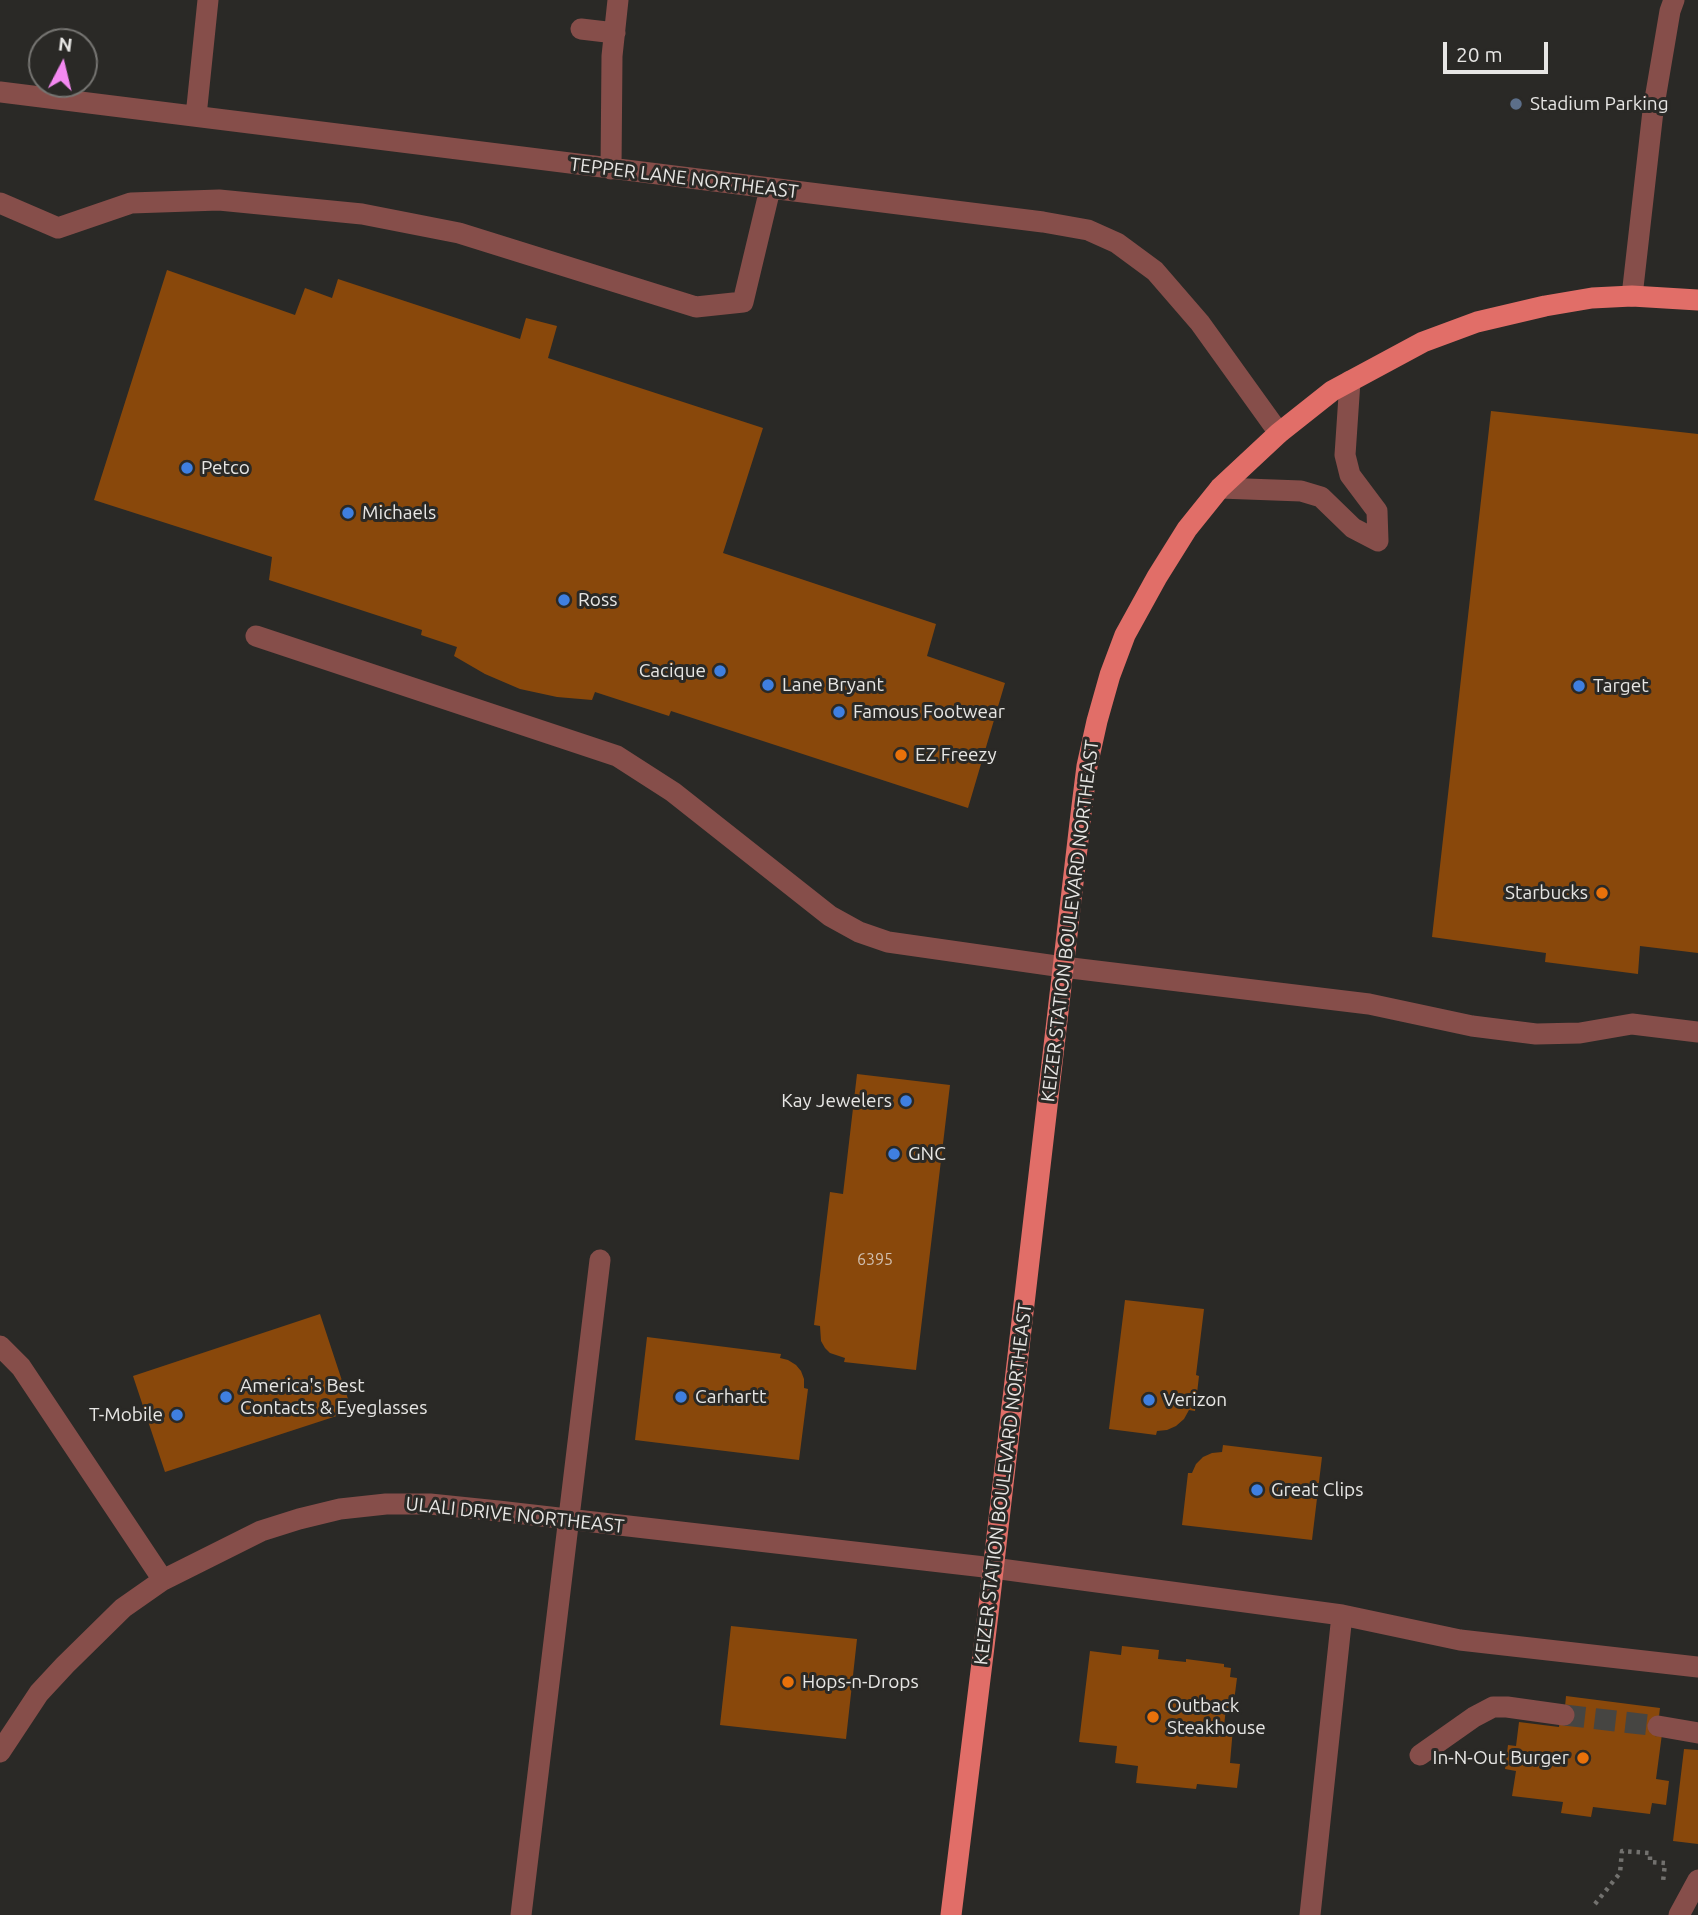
<!DOCTYPE html>
<style>
body{margin:0}
#map{position:relative;width:1698px;height:1915px;overflow:hidden;background:#2a2926;font-family:Ubuntu,sans-serif}
canvas{display:block}
.north{position:absolute;left:28px;top:28px;width:70px;height:70px;box-sizing:border-box;background:#2a2926;border:2px solid #767572;border-radius:50%;rotate:7deg;font-size:19px;font-weight:700;line-height:28px;text-align:center;color:#e7e6e4}
.north::after{content:'';display:block;margin:auto;width:24px;height:32px;background:#f489f1;clip-path:polygon(50% 0,100% 100%,50% 72%,0 100%)}
.scale{position:absolute;left:1443px;top:42px;width:105px;height:32px;box-sizing:border-box;border:4px solid #e7e6e4;border-top:0;padding-left:9px;font-size:21px;line-height:24px;white-space:nowrap;color:#e7e6e4;-webkit-text-stroke:5px #2a2926;paint-order:stroke}
</style>
<div id="map">
<canvas width="1698" height="1915"></canvas>
<div class="north">N</div>
<div class="scale">20 m</div>
</div>
<script>
const ctx = document.querySelector('canvas').getContext('2d');
ctx.lineJoin = 'round';
function fillPath(path, color) {
  ctx.fillStyle = color;
  ctx.fill(path, 'evenodd');
}
function toPath(rows) {
  const path = new Path2D();
  for (const r of rows) {
    path.moveTo(r[0], r[1]);
    for (let i = 2; i < r.length; i += 2) path.lineTo(r[i], r[i + 1]);
  }
  return path;
}
function strokePath(path, color, width, dash) {
  ctx.strokeStyle = color;
  ctx.lineWidth = width;
  ctx.lineCap = dash ? 'butt' : 'round';
  ctx.setLineDash(dash || []);
  ctx.stroke(path);
}
function label(font, color, halo, rows, align = 'center') {
  ctx.font = font + ' Ubuntu,sans-serif';
  ctx.lineWidth = 6;
  ctx.setLineDash([]);
  ctx.textBaseline = 'middle';
  ctx.strokeStyle = halo;
  ctx.fillStyle = color;
  for (const [text, x, y, turn = 0] of rows) {
    ctx.save();
    ctx.translate(x, y);
    ctx.rotate((+turn || 0) * Math.PI / 180);
    ctx.textAlign = isNaN(turn) ? turn : align;
    if (halo) ctx.strokeText(text, 0, 0);
    ctx.fillText(text, 0, 0);
    ctx.restore();
  }
}
const building = toPath([
 [167,270,295,315,305,288,332,298,338,279,520,339,526,318,557,326,548,358,763,428,723,553,936,624,927,656,1005,683,968,808,671,711,669,716,595,692,592,700,557,697,520,689,485,674,454,656,457,647,421,635,422,630,269,580,272,557,94,500],
 [1491,411,1698,434,1698,953,1640,946,1638,974,1545,962,1546,953,1432,937],
 [857,1074,950,1085,916,1370,844,1362,845,1358,830,1353,825,1348,821,1341,820,1326,814,1325,830,1192,843,1194],
 [1125,1300,1204,1309,1196,1375,1199,1376,1195,1411,1189,1410,1184,1419,1176,1426,1167,1430,1157,1431,1156,1435,1109,1429],
 [320,1314,352,1411,165,1472,133,1376],
 [647,1337,781,1354,780,1358,788,1360,796,1365,801,1371,804,1379,804,1388,808,1389,799,1460,635,1440],
 [1223,1445,1322,1457,1312,1540,1182,1525,1188,1473,1192,1473,1196,1464,1203,1457,1212,1453,1222,1452],
 [731,1626,857,1639,846,1739,720,1725],
 [1122,1646,1159,1650,1158,1659,1186,1662,1186,1659,1224,1664,1224,1667,1231,1668,1230,1677,1237,1678,1233,1709,1226,1708,1224,1726,1233,1728,1230,1763,1240,1764,1237,1788,1197,1784,1196,1789,1136,1783,1138,1766,1115,1763,1117,1746,1079,1742,1090,1651,1121,1655],
 [1566,1696,1660,1708,1657,1733,1662,1734,1656,1779,1669,1781,1666,1805,1652,1803,1650,1814,1593,1807,1591,1817,1561,1813,1563,1802,1512,1796,1516,1771,1505,1769,1508,1745,1516,1746,1519,1722,1559,1727,1560,1718,1564,1718],
 [1684,1749,1698,1750,1698,1844,1673,1841]
]);
const minorTunnel = toPath([
 [1564,1715,1658,1726]
]);
const path = toPath([
 [1595,1904,1620,1873,1622,1851,1650,1853,1650,1862,1665,1863,1663,1882]
]);
const minor = toPath([
 [581,29,615,33],
 [0,92,1043,222,1088,230,1117,243,1155,271,1200,323,1279,433],
 [196,116,208,0],
 [611,169,612,56,618,0],
 [0,203,58,228,131,203,219,200,362,214,459,233,696,307,743,302,770,189],
 [1632,296,1653,111,1670,11,1674,0],
 [1220,488,1301,491,1321,497,1353,528,1378,541,1377,511,1350,475,1345,455,1350,381],
 [256,636,617,756,673,792,830,916,859,932,888,942,1063,967,1369,1004,1472,1026,1536,1034,1580,1033,1632,1024,1698,1032],
 [0,1346,21,1367,163,1580],
 [1658,1726,1698,1733],
 [0,1752,39,1693,65,1665,123,1608,163,1580,261,1531,299,1519,340,1509,386,1504,430,1504,498,1511,993,1568,1342,1615,1460,1640,1698,1667],
 [1420,1755,1474,1717,1493,1707,1507,1707,1564,1715],
 [521,1915,600,1260],
 [1310,1915,1342,1615],
 [1679,1915,1698,1880]
]);
const major = toPath([
 [951,1915,987,1622,1081,814,1087,766,1097,721,1110,675,1125,635,1157,577,1187,529,1220,488,1279,433,1332,391,1423,342,1477,322,1545,306,1592,298,1632,296,1698,300]
]);
const markers = [
 [1516,104,7,"#5c6f8a"],
 [187,468,7,"#3f7fe0"],
 [348,513,7,"#3f7fe0"],
 [564,600,7,"#3f7fe0"],
 [720,671,7,"#3f7fe0"],
 [768,685,7,"#3f7fe0"],
 [1579,686,7,"#3f7fe0"],
 [839,712,7,"#3f7fe0"],
 [901,755,7,"#e8710a"],
 [1602,893,7,"#e8710a"],
 [906,1101,7,"#3f7fe0"],
 [894,1154,7,"#3f7fe0"],
 [226,1397,7,"#3f7fe0"],
 [681,1397,7,"#3f7fe0"],
 [1149,1400,7,"#3f7fe0"],
 [177,1415,7,"#3f7fe0"],
 [1257,1490,7,"#3f7fe0"],
 [788,1682,7,"#e8710a"],
 [1153,1717,7,"#e8710a"],
 [1583,1758,7,"#e8710a"]
];
const numberNames = [
 ["6395",875,1260]
];
const poiNames = [
 ["Stadium Parking",1530,104],
 ["Petco",201,468],
 ["Michaels",362,513],
 ["Ross",578,600],
 ["Cacique",706,671,"right"],
 ["Lane Bryant",782,685],
 ["Target",1593,686],
 ["Famous Footwear",853,712],
 ["EZ Freezy",915,755],
 ["Starbucks",1588,893,"right"],
 ["Kay Jewelers",892,1101,"right"],
 ["GNC",908,1154],
 ["America's Best",240,1386],
 ["Contacts & Eyeglasses",240,1408],
 ["Carhartt",695,1397],
 ["Verizon",1163,1400],
 ["T-Mobile",163,1415,"right"],
 ["Great Clips",1271,1490],
 ["Hops-n-Drops",802,1682],
 ["Outback",1167,1706],
 ["Steakhouse",1167,1728],
 ["In-N-Out Burger",1569,1758,"right"]
];
const streetNames = [
 ["TEPPER LANE NORTHEAST",684,178,7],
 ["KEIZER STATION BOULEVARD NORTHEAST",1070,921,-83],
 ["KEIZER STATION BOULEVARD NORTHEAST",1003,1484,-83],
 ["ULALI DRIVE NORTHEAST",515,1515,6]
];
fillPath(building, '#89480b');
strokePath(minorTunnel, '#464542', 21, [21, 10]);
strokePath(path, '#72716e', 4.5, [3.5, 5]);
strokePath(minor, '#864e4a', 21);
strokePath(major, '#e16e68', 21);
for (const [x, y, r, color] of markers) {
  const dot = new Path2D();
  dot.arc(x, y, r, 0, 2 * Math.PI);
  ctx.fillStyle = color;
  ctx.fill(dot);
  strokePath(dot, '#2a2926', 2.5);
}
label('16px', '#d0beae', null, numberNames);
label('19px', '#e7e6e4', '#2a2926', poiNames, 'left');
label('19px', '#e7e6e4', '#2a2926', streetNames);
</script>
